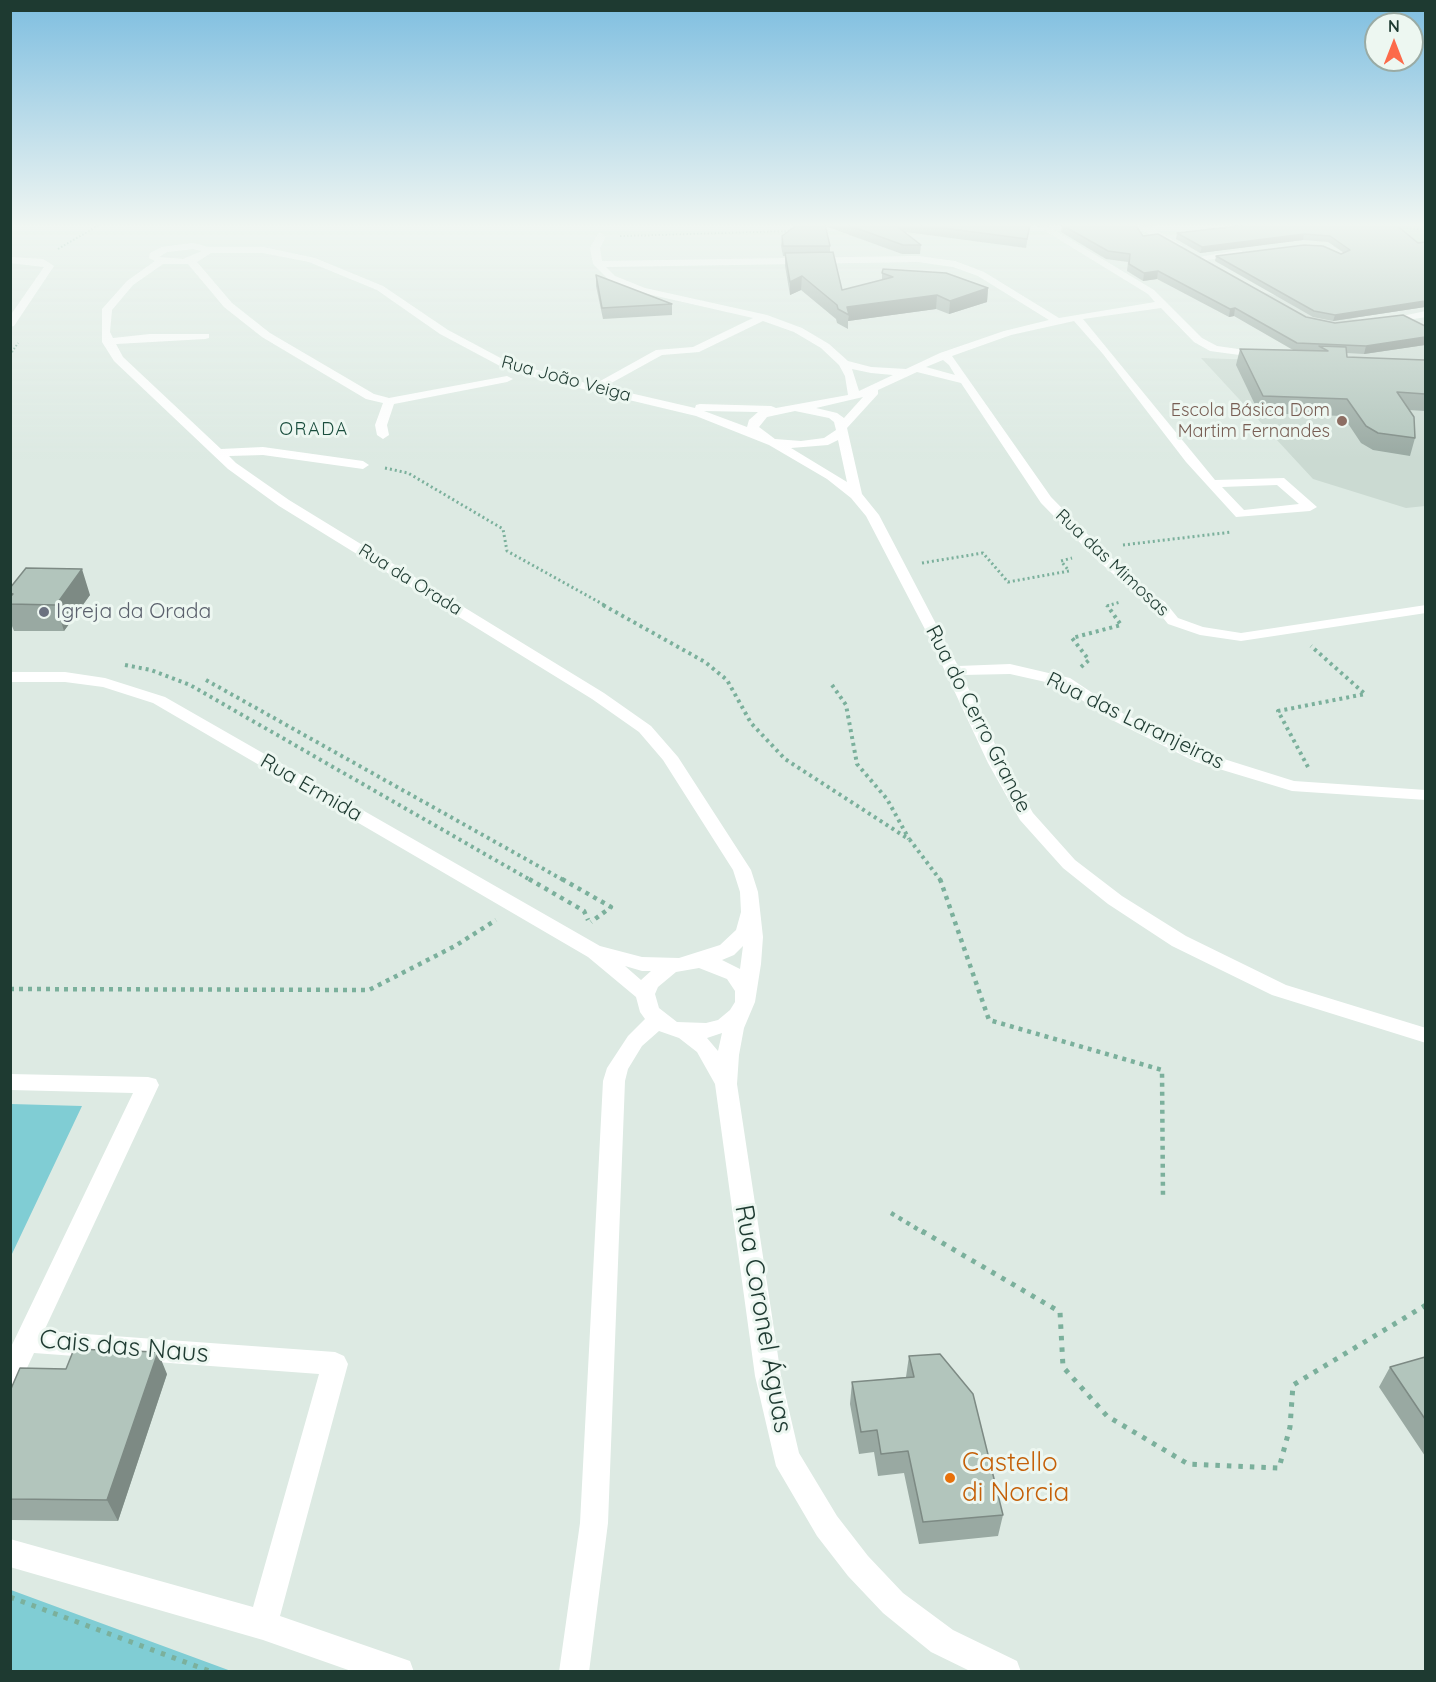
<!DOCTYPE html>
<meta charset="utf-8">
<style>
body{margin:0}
#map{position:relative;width:1436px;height:1682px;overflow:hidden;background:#ddeae3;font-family:Quicksand,sans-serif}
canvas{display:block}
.frame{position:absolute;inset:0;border:12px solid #1e3a31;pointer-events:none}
.north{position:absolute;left:1364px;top:12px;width:60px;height:60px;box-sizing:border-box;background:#edf7f1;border:2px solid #9aaba4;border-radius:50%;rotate:0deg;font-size:16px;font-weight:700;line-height:24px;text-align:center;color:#1e3a31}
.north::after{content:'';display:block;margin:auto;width:21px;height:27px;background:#fc6a4a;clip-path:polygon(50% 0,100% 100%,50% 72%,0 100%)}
</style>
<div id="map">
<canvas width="1436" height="1682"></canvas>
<div class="frame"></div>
<div class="north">N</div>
</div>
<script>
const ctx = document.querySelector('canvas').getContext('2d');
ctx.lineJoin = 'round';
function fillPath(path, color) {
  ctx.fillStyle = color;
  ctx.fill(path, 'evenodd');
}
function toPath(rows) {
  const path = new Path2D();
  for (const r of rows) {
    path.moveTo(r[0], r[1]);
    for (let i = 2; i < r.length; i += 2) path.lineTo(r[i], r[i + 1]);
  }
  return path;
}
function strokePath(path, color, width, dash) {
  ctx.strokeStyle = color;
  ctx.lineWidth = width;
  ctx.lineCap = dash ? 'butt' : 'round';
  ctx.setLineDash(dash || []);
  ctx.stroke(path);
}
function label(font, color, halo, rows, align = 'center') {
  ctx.font = font + ' Quicksand,sans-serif';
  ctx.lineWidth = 6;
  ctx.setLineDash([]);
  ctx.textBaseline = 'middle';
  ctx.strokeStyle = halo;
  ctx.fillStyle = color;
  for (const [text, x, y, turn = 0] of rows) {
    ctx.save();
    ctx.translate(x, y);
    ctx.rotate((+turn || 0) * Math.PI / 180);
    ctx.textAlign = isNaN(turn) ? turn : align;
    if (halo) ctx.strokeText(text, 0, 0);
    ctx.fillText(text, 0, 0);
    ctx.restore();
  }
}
const built = toPath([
 [1132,254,1425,339,1425,506,1406,508,1313,479,1201,358,1316,362]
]);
const green = toPath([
 [1291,224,1425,224,1425,243,1402,241]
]);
const water = toPath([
 [11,1104,82,1106,11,1256,10,1104],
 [11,1590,231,1671,11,1671]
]);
const pathFar4 = toPath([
 [1396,227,1426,230],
 [620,236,792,231],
 [58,249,101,224],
 [10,355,18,343]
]);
const pathFar3 = toPath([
 [385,468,408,473,503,529,507,551,606,606],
 [1123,545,1232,532],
 [922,563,983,553,1008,582,1069,571,1061,561,1072,558],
 [1107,606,1120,602]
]);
const pathFar2 = toPath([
 [603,605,705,662,727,680,751,723,785,759,910,840,941,881],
 [125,665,151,670,190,685,532,881],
 [1081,667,1089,660,1072,638,1121,625,1107,605],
 [206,680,565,881],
 [832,685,846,705,857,764,887,799,909,839],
 [1308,767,1278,711,1365,694,1311,646]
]);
const pathFar1 = toPath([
 [529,879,584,911,588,920],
 [562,879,611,907,591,922],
 [940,879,989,1020,1162,1070,1163,1199],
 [10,989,369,990,455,946,496,920],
 [891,1213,924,1233]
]);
const path = toPath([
 [922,1231,1060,1312,1063,1367,1107,1416,1188,1464,1279,1468,1290,1427,1293,1385,1426,1305],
 [10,1597,212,1672]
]);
const minor = toPath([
 [1034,224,1044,224,1154,290,1202,338,1217,346,1266,353,1267,355,1262,358,1210,351,1194,342,1161,308,1083,319,1215,480,1284,478,1317,507,1310,511,1236,517,1186,462,1103,354,1074,321,1011,335,952,356,1051,497,1103,550,1152,594,1165,602,1178,618,1203,627,1241,633,1426,605,1426,613,1241,641,1200,635,1168,624,1155,608,1142,600,1093,556,1041,503,961,383,917,372,878,390,878,394,847,428,862,494,879,515,958,666,1010,664,1070,678,1124,714,1208,754,1294,781,1426,790,1426,800,1292,791,1196,762,1112,720,1059,685,1010,674,962,675,1004,763,1033,813,1075,860,1122,896,1186,936,1286,985,1426,1028,1426,1043,1272,995,1172,946,1108,904,1063,868,1020,820,988,763,929,637,866,516,851,498,827,479,769,445,696,416,537,378,500,366,440,334,377,290,309,262,263,253,211,253,197,262,232,303,270,333,374,394,389,398,507,376,513,379,507,382,394,404,387,425,389,435,383,439,377,435,375,425,383,403,366,399,262,337,224,307,188,264,163,264,133,285,112,310,110,332,113,338,150,334,209,334,209,338,205,339,116,344,123,357,221,449,263,447,363,461,369,465,363,469,263,455,229,456,236,463,289,500,604,693,651,726,678,757,751,870,758,892,763,937,761,964,755,1002,744,1028,739,1055,737,1084,781,1376,799,1453,837,1516,868,1556,903,1593,953,1630,1017,1661,1021,1672,972,1672,931,1652,883,1613,848,1576,817,1536,776,1466,755,1376,715,1084,697,1052,679,1038,659,1031,642,1046,628,1069,625,1081,608,1523,589,1672,559,1672,580,1523,603,1081,607,1068,628,1036,645,1019,640,1012,636,997,588,957,153,703,103,687,65,682,10,682,10,672,65,672,105,678,165,697,600,946,642,957,679,958,720,945,736,930,741,912,740,892,733,870,663,760,639,732,592,699,279,506,228,469,114,361,102,342,102,309,127,281,155,261,149,258,150,253,162,247,193,243,208,247,263,247,315,258,383,286,448,330,508,362,593,385,656,350,693,347,753,318,639,292,609,280,593,264,590,248,598,234,601,233,606,236,600,248,602,261,918,256,955,261,984,272,1059,318,1155,302,1148,294,1034,224],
 [193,249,202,251,183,259,159,257,167,252,193,249],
 [918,262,953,267,978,276,1049,320,1004,331,940,353,906,369,871,367,848,361,829,344,802,328,767,315,645,288,615,276,606,267,918,262],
 [763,321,794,332,821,348,839,365,845,376,848,395,776,408,771,406,700,404,696,405,695,408,604,387,662,355,699,352,763,321],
 [943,360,949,365,955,375,926,367,943,360],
 [852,369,871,373,893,375,859,391,852,369],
 [863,397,844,418,837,413,816,408,863,397],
 [704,411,758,412,749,420,747,427,704,411],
 [795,411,829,418,834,422,836,430,824,438,801,441,775,439,759,427,767,417,795,411],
 [838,440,847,482,791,448,828,445,838,440],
 [1277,485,1299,504,1244,510,1222,487,1277,485],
 [743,946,740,969,722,960,734,955,743,946],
 [625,966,642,971,651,971,641,980,625,966],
 [699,968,727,979,735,991,735,1002,730,1010,718,1020,706,1023,677,1022,659,1008,655,994,658,987,676,972,699,968],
 [722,1033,718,1051,707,1038,722,1033],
 [1141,224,1159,224,1151,227,1183,246,1175,248,1139,228,1141,224],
 [1239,250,1242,251,1242,255,1199,261,1194,258,1239,250],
 [10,257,43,259,54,266,14,326,10,327,10,316,44,267,10,263,10,257],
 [1426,311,1426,317,1383,324,1378,321,1426,311],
 [10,1074,148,1077,156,1079,159,1085,44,1331,335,1352,344,1356,348,1364,280,1616,410,1661,414,1672,354,1672,263,1640,10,1567,10,1539,253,1607,319,1374,34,1353,19,1385,10,1389,10,1349,133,1093,10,1090,10,1074]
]);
const wall = toPath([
 [798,224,1028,224,1030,225,1026,248,905,232,921,245,920,254,902,254,825,226,830,246,830,253,842,290,882,280,882,273,988,288,987,302,949,314,936,309,848,321,848,329,837,323,836,319,801,290,790,295,785,266,785,256,783,256,781,246,782,236],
 [1062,225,1143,236,1306,317,1335,323,1425,326,1425,345,1364,354,1347,353,1347,357,1425,360,1425,411,1409,410,1415,438,1410,456,1373,450,1361,443,1343,416,1259,413,1236,365,1240,349,1293,350,1234,316,1229,317,1157,279,1143,281,1127,271,1128,262,1106,259,1061,232],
 [1280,225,1418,243,1425,242,1425,307,1333,321,1313,317,1215,261,1216,256,1341,254,1344,253,1328,242,1303,240,1200,253,1176,239,1177,233],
 [596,275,672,304,672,315,603,319,596,286],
 [10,588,90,595,64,631,14,631,10,621],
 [909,1356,1003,1515,998,1536,919,1544,904,1473,878,1476,874,1452,859,1454,850,1404,852,1382,906,1377],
 [1425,1357,1425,1456,1379,1387,1390,1367],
 [167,1374,118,1521,10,1520,10,1391]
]);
const shadedWall = toPath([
 [1304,234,1303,240,1200,253,1202,247],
 [1158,271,1157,279,1143,281,1144,273],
 [802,276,801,290,790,295,790,282],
 [988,288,987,302,949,314,950,301],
 [937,295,936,309,848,321,849,315,847,307],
 [1425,301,1425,307,1333,321,1335,315],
 [1235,308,1234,316,1229,317,1230,309],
 [1425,337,1425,345,1364,354,1366,346],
 [82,569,90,595,64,631,56,605],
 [158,1352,167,1374,118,1521,107,1500]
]);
const building = toPath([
 [798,224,825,224,830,246,783,246,782,236,798,224],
 [845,224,894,224,921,245,903,245,845,224],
 [913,224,1028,224,1030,225,1027,239,913,224],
 [1063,224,1135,224,1143,236,1158,234,1306,317,1335,323,1403,315,1425,326,1425,337,1366,346,1297,343,1235,308,1230,309,1158,271,1144,273,1129,264,1130,254,1108,251,1062,225,1063,224],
 [1257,224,1278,224,1280,225,1290,224,1395,224,1418,243,1425,242,1425,301,1335,315,1314,311,1216,256,1304,245,1323,246,1341,254,1350,250,1330,236,1304,234,1202,247,1177,233,1257,224],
 [833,252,842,290,893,277,882,273,883,269,946,273,988,288,950,301,937,295,847,307,849,315,838,309,837,305,802,276,790,282,785,253,833,252],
 [596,275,672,304,602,308,596,275],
 [1319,346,1346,347,1347,357,1425,360,1425,394,1397,392,1414,417,1415,438,1378,433,1366,426,1347,399,1263,396,1240,349,1328,351,1319,346],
 [26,568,82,569,56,605,10,604,10,597,13,594,10,593,10,588,26,568],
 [74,1349,158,1352,107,1500,10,1499,10,1391,20,1368,66,1369,74,1349],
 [940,1354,973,1394,1003,1515,923,1522,908,1451,881,1454,877,1430,861,1432,852,1382,914,1377,909,1356,940,1354],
 [1425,1357,1425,1419,1390,1367,1425,1357]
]);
const markers = [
 [1342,421,6,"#8d6e63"],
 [44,612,6,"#6b7280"],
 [950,1478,6,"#e8710a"]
];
const farStreetnames = [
 ["Rua João Veiga",566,379,15],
 ["Rua das Mimosas",1112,563,43],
 ["Rua da Orada",410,580,32]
];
const farEducationnames = [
 ["Escola Básica Dom",1330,411],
 ["Martim Fernandes",1330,432]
];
const farNeighbourhoodnames = [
 ["ORADA",314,430]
];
const worshipNames = [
 ["Igreja da Orada",56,612]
];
const streetNames = [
 ["Rua do Cerro Grande",978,719,63],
 ["Rua das Laranjeiras",1135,721,26],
 ["Rua Ermida",311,788,30]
];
const nearStreetnames = [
 ["Rua Coronel Águas",763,1319,80],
 ["Cais das Naus",124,1347,5]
];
const nearFoodnames = [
 ["Castello",962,1463],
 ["di Norcia",962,1493]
];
fillPath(built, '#cbdad2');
fillPath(green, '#b4debc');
fillPath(water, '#80cdd4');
strokePath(pathFar4, '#7bb09c', 2, [1.5, 2]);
strokePath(pathFar3, '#7bb09c', 3, [2, 3]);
strokePath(pathFar2, '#7bb09c', 4, [3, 4]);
strokePath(pathFar1, '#7bb09c', 4.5, [4, 5]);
strokePath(path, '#7bb09c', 5, [4.5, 7]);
fillPath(minor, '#fff');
fillPath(wall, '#99a9a2');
fillPath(shadedWall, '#7d8a84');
fillPath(building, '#b2c5bc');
strokePath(building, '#7d8a84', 1.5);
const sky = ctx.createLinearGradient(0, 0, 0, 459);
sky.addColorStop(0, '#7ebee0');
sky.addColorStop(0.49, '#f0f6f2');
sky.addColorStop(1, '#f0f6f200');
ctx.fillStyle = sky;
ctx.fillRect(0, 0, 1436, 459);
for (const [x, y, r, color] of markers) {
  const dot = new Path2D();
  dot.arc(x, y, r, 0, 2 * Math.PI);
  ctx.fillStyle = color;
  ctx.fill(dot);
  strokePath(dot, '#edf7f1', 2);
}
label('18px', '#1e3a31', '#edf7f1', farStreetnames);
label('18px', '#785e54', '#edf7f1', farEducationnames, 'right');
ctx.letterSpacing = '1.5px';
label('18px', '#194d3d', '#edf7f1', farNeighbourhoodnames);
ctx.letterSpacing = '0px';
label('21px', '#5b616d', '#edf7f1', worshipNames, 'left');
label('21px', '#1e3a31', '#edf7f1', streetNames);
label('26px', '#1e3a31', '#edf7f1', nearStreetnames);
label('26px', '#c56008', '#edf7f1', nearFoodnames, 'left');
</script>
